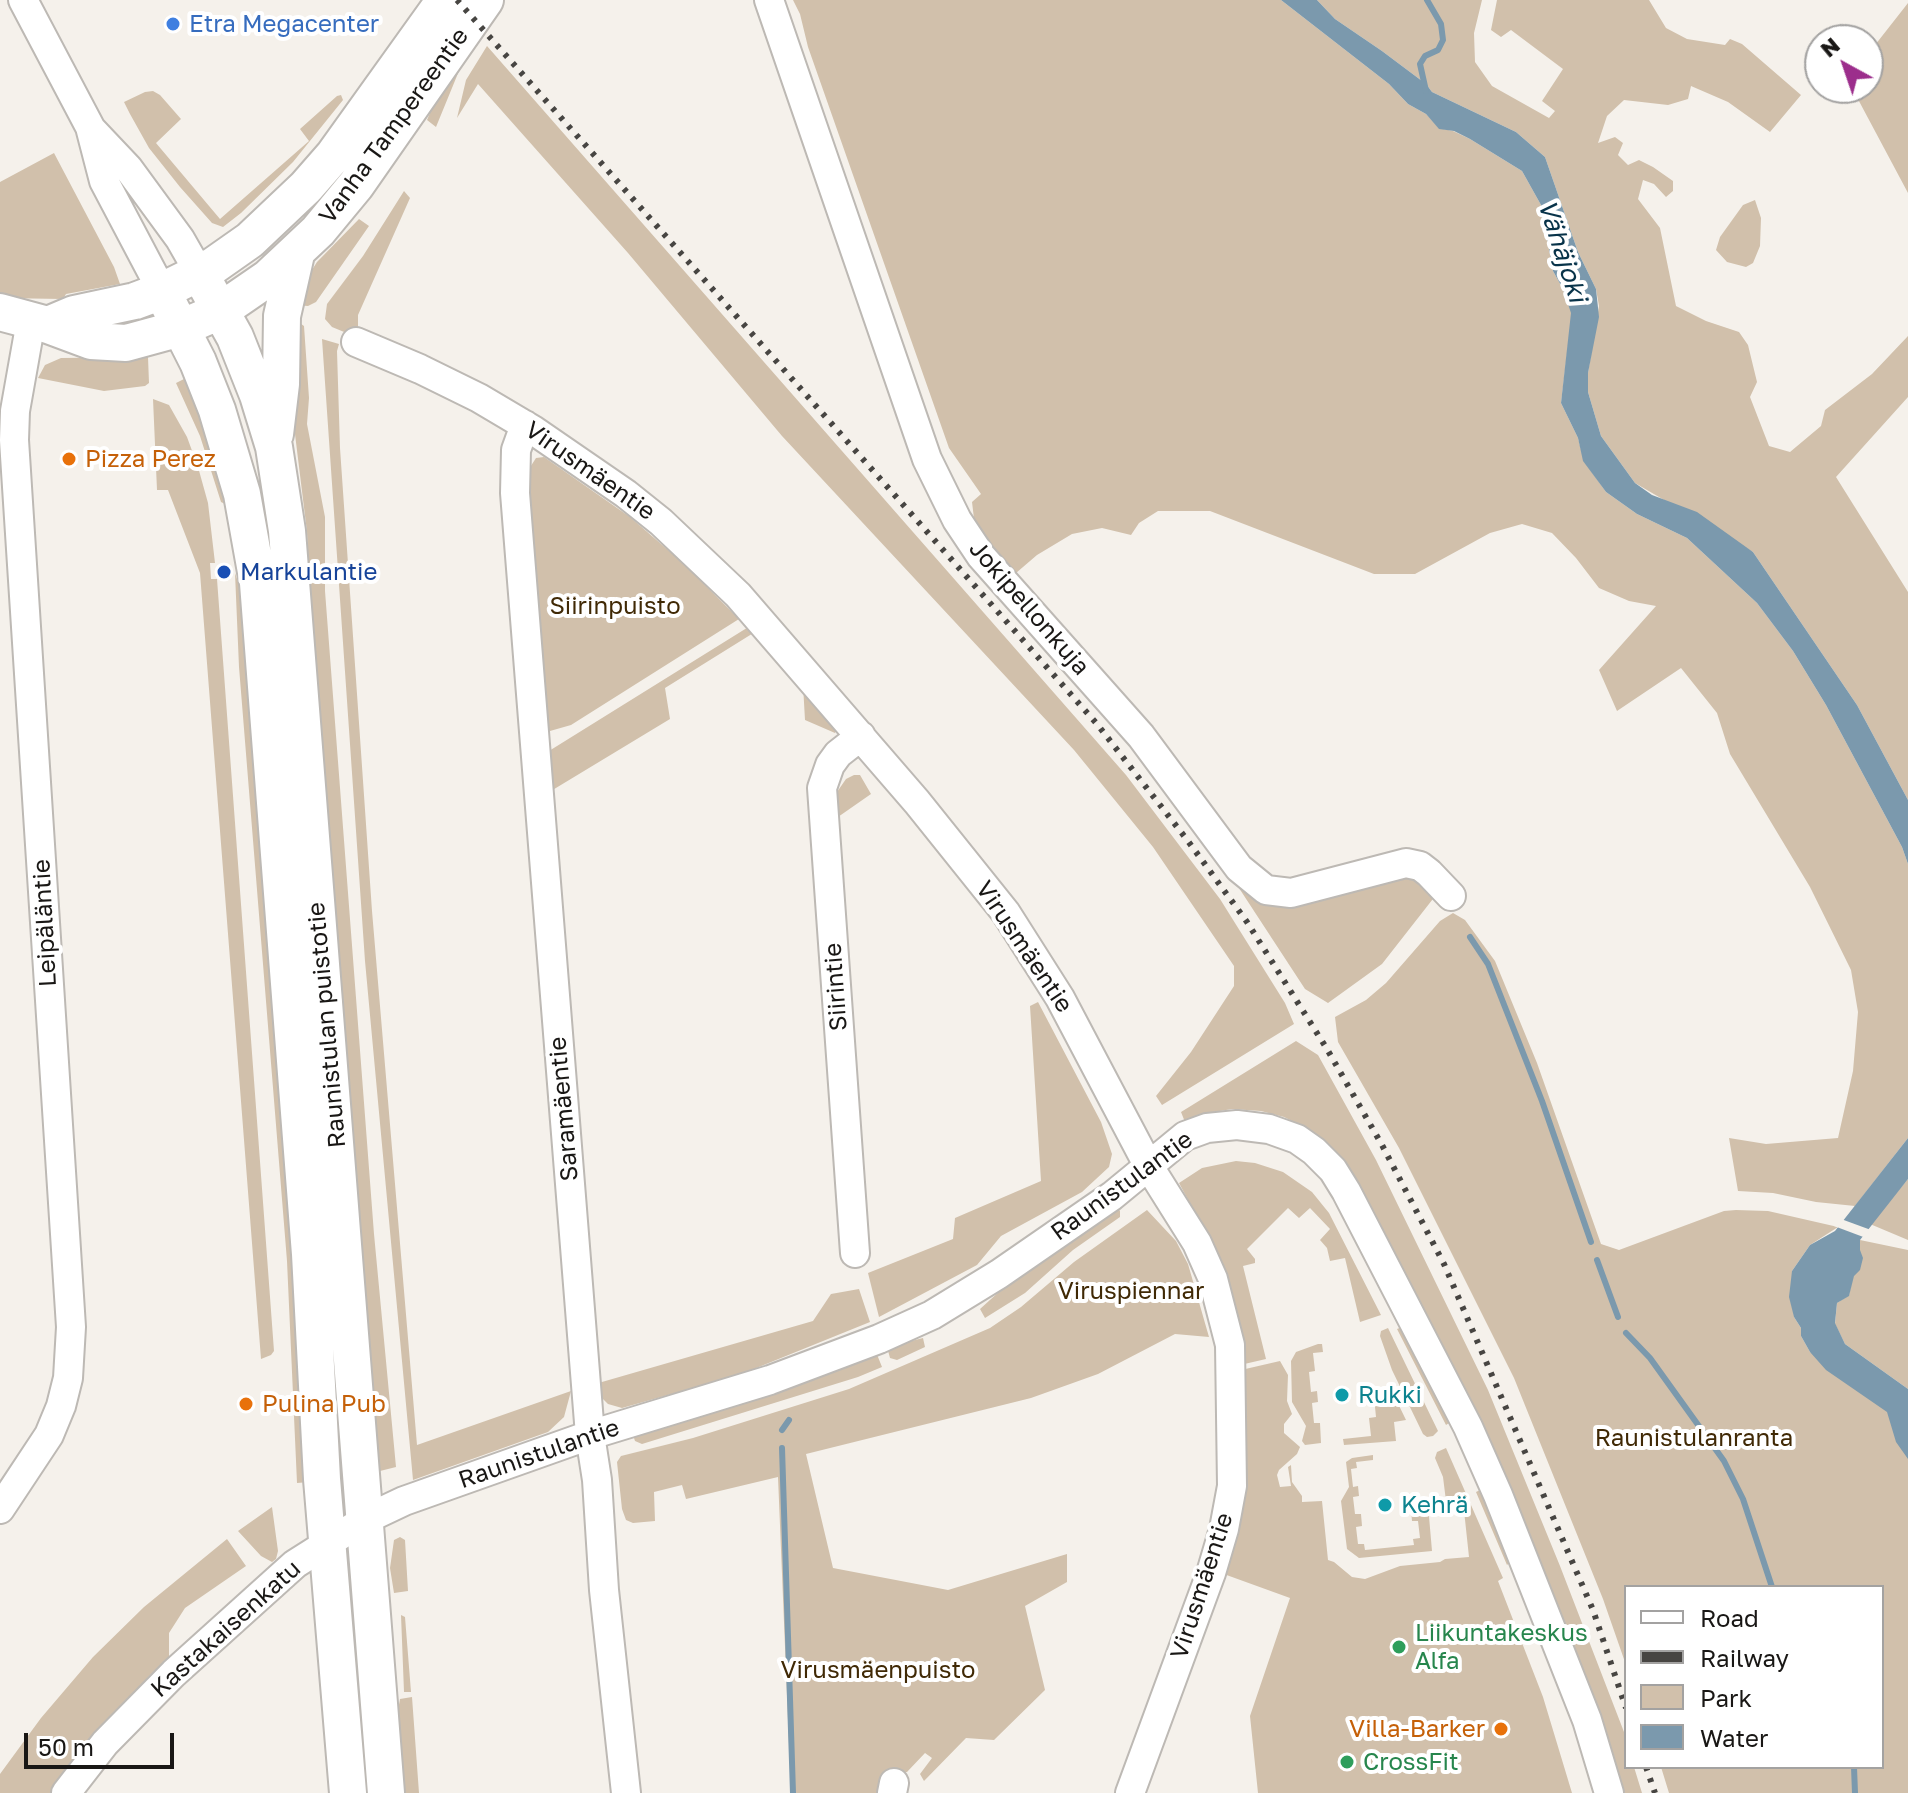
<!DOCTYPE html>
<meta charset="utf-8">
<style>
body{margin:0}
#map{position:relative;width:1908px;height:1793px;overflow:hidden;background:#f5f1eb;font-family:"Golos Text",sans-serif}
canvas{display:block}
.legend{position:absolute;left:1624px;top:1585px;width:260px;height:184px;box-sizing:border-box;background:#fff;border:2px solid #a3a2a1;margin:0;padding:10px 14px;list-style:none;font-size:24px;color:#191715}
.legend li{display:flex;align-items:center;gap:16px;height:40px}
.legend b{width:40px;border:2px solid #a3a2a1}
.north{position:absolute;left:1804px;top:24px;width:80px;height:80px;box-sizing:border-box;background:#fff;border:2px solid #a3a2a1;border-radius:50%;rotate:320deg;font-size:22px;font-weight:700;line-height:32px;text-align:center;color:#191715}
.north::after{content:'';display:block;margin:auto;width:28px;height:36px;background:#9c2e8c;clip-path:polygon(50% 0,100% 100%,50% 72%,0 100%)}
.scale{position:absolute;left:24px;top:1733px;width:150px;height:36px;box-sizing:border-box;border:4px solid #191715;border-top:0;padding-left:10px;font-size:24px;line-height:28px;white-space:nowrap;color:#191715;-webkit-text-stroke:6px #fff;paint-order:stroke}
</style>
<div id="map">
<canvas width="1908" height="1793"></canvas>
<ul class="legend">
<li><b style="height:10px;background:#fff"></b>Road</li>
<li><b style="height:10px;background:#474542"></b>Railway</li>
<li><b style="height:22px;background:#d1c0ab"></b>Park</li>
<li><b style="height:22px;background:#7b99ad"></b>Water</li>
</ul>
<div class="north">N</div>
<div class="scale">50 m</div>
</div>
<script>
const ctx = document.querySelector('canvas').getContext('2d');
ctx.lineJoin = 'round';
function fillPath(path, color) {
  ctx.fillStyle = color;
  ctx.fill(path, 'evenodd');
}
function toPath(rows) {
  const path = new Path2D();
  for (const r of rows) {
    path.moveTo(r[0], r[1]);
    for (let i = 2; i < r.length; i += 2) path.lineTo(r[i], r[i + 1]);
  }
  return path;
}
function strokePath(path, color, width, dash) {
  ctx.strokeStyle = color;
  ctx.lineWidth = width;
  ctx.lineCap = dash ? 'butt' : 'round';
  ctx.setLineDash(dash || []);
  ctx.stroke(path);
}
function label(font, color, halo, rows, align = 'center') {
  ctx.font = font + ' "Golos Text",sans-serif';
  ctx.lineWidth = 8;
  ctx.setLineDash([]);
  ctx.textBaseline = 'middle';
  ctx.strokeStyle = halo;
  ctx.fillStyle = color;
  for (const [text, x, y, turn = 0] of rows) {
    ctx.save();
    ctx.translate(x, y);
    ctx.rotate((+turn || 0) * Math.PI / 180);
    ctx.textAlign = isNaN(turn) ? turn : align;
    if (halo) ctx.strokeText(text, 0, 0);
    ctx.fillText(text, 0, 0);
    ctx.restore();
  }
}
const green = toPath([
 [793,0,1281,0,1389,84,1408,104,1426,114,1439,128,1453,131,1470,139,1522,171,1541,205,1553,271,1563,289,1572,313,1561,403,1578,438,1584,461,1606,492,1637,514,1687,538,1757,603,1793,651,1826,705,1902,847,1908,864,1908,1138,1855,1206,1816,1202,1773,1193,1738,1191,1729,1138,1766,1144,1838,1138,1853,1071,1858,1012,1851,970,1810,887,1730,754,1717,713,1681,668,1617,711,1599,670,1656,606,1629,601,1599,588,1576,558,1552,533,1522,524,1490,533,1415,574,1374,574,1210,511,1158,511,1139,523,1131,535,1102,528,1072,534,1037,555,1016,573,975,527,972,502,981,494,949,448,808,47,800,14],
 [1317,0,1482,0,1474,33,1475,62,1492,86,1549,118,1555,111,1542,101,1563,69,1511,30,1501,37,1491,30,1497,0,1649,0,1666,28,1687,39,1725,45,1730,39,1742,44,1801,95,1770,132,1728,102,1691,86,1688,99,1668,105,1624,100,1607,116,1598,143,1615,137,1623,143,1618,155,1628,165,1639,160,1653,167,1673,181,1673,191,1666,197,1654,184,1643,180,1638,199,1660,228,1676,306,1706,321,1739,332,1748,345,1757,382,1750,397,1769,446,1790,452,1821,426,1825,410,1872,374,1908,336,1908,397,1836,477,1908,592,1908,800,1857,705,1753,552,1635,483,1601,436,1588,392,1588,373,1599,306,1596,289,1578,252,1545,157,1516,132,1432,92,1426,84,1382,51,1335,19],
 [1908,3,1908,193,1852,88,1868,88,1868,54],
 [474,33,480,39,461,66,436,127,427,120,445,77],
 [487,46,1126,775,1220,899,1285,1003,1294,1024,1162,1105,1156,1096,1191,1052,1234,986,1234,966,1153,847,1074,750,782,436,628,253,478,84,457,118,466,80],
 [153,91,160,95,181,119,156,143,220,219,309,141,300,129,337,96,341,95,343,100,293,162,241,213,223,227,212,223,180,187,149,148,130,114,124,102,145,92],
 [54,153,114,267,120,284,66,294,63,299,0,298,0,182],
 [404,191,410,198,358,315,358,328,349,334,332,327,325,319,327,304,363,256],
 [1755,200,1761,218,1760,246,1753,263,1746,267,1727,262,1716,250,1720,237,1743,205],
 [359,219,369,226,316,302,308,306,294,305,303,284,317,262],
 [297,321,304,326,309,398,307,424,325,517,325,591,374,1234,396,1467,376,1472,307,628,309,578,307,532,294,426],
 [322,339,339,344,337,351,340,448,372,911,417,1445,571,1391,564,1417,548,1432,413,1480,365,961],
 [148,357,149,383,145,386,104,391,38,378,45,365,61,358],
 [190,376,222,479,225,504,221,502,200,436,176,383],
 [153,399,169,405,187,437,198,467,208,503,215,563,210,563,211,579,217,579,274,1351,271,1355,261,1359,200,573,168,490,157,490],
 [544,457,630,517,683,563,739,619,571,725,550,731,544,729,527,472,536,458],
 [235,573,245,603,309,1482,297,1483,287,1261,239,667],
 [750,626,755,632,665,688,670,719,546,794,549,751],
 [803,685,837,729,835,733,805,720],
 [854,775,860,775,871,794,838,817,837,792,846,779],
 [1405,871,1436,895,1382,964,1328,1003,1305,989,1237,885],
 [1453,913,1465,920,1495,961,1537,1063,1601,1244,1619,1250,1724,1211,1736,1210,1768,1211,1838,1227,1810,1245,1792,1271,1794,1317,1801,1328,1801,1336,1810,1352,1908,1408,1908,1793,1669,1793,1661,1767,1882,1767,1882,1587,1626,1587,1626,1665,1603,1599,1514,1378,1399,1148,1338,1042,1335,1017,1366,1000,1386,983,1440,921],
 [1038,1002,1101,1122,1112,1154,1109,1167,1082,1192,1001,1236,977,1265,879,1317,868,1273,953,1239,955,1218,1041,1181,1030,1006],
 [1296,1041,1318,1055,1376,1160,1488,1390,1560,1566,1624,1732,1626,1767,1634,1767,1642,1793,1619,1793,1335,1152,1322,1139,1306,1128,1284,1117,1261,1111,1232,1109,1208,1113,1185,1122,1181,1112],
 [1236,1161,1255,1163,1283,1172,1312,1192,1329,1213,1381,1315,1360,1322,1345,1258,1330,1261,1327,1248,1320,1240,1330,1229,1310,1208,1299,1218,1288,1208,1247,1249,1255,1259,1255,1263,1243,1266,1266,1359,1240,1365,1202,1226,1179,1183,1202,1168],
 [1908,1179,1908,1240,1870,1224],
 [1115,1205,1120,1211,1120,1217,1073,1250,1025,1293,985,1318,980,1309,1011,1281],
 [1147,1210,1176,1241,1188,1264,1209,1337,1175,1334,1098,1374,1031,1398,806,1454,833,1568,948,1590,1067,1554,1067,1582,1025,1606,1045,1690,994,1740,966,1738,924,1781,920,1774,932,1758,925,1753,907,1772,899,1773,884,1793,791,1793,778,1477,686,1499,682,1485,654,1492,655,1521,633,1523,626,1520,622,1509,617,1462,621,1456,693,1438,849,1389,990,1328,1021,1307,1074,1262],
 [1860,1240,1908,1250,1908,1389,1845,1344,1835,1324,1837,1303,1849,1295],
 [859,1289,870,1322,739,1375,622,1408,608,1404,601,1397,595,1384,813,1321,831,1294],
 [1402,1327,1449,1423,1446,1425,1397,1329],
 [1388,1328,1438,1431,1433,1436,1427,1437,1423,1434,1392,1370,1380,1336,1381,1331],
 [923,1338,925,1347,897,1360,890,1358,887,1347],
 [1318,1344,1322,1344,1323,1352,1313,1353,1315,1371,1309,1372,1311,1392,1317,1391,1318,1402,1312,1403,1314,1423,1320,1423,1321,1443,1305,1445,1302,1441,1306,1426,1292,1402,1291,1361,1296,1352],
 [876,1352,882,1367,858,1377,642,1444,635,1441,633,1435],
 [1280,1361,1288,1375,1287,1401,1292,1414,1284,1424,1284,1433,1300,1447,1297,1454,1279,1470,1277,1475,1280,1487,1291,1486,1288,1467,1291,1465,1292,1482,1302,1496,1302,1502,1322,1501,1328,1560,1334,1562,1352,1577,1365,1579,1400,1566,1440,1562,1445,1559,1469,1557,1463,1501,1446,1501,1443,1477,1435,1458,1437,1452,1446,1448,1503,1578,1498,1581,1543,1697,1572,1793,1258,1793,1250,1716,1290,1598,1221,1573,1241,1370],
 [1389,1385,1406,1420,1394,1422,1396,1441,1344,1445,1343,1439,1371,1436,1369,1418,1376,1417,1374,1397,1367,1398,1367,1393,1387,1392],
 [1373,1455,1373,1460,1356,1462,1357,1468,1351,1469,1353,1487,1358,1486,1359,1496,1353,1497,1355,1514,1361,1514,1362,1526,1356,1527,1358,1544,1364,1544,1365,1550,1414,1545,1413,1539,1420,1538,1418,1521,1412,1521,1411,1510,1417,1509,1416,1500,1432,1498,1433,1504,1428,1505,1432,1551,1359,1558,1347,1549,1341,1501,1349,1487,1346,1462,1352,1458],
 [1480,1490,1510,1562,1507,1565,1476,1492],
 [272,1507,278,1551,276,1559,272,1562,261,1556,238,1531],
 [400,1537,405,1540,408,1591,394,1593,390,1568,394,1540],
 [227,1539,246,1566,185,1608,169,1633,169,1658,149,1676,64,1774,52,1793,0,1793,0,1774,41,1718,93,1657,144,1607],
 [401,1615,405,1617,411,1692,404,1692],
 [412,1697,419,1793,398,1793,394,1733,400,1699]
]);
const water = toPath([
 [1281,0,1317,0,1335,19,1382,51,1426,84,1432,92,1516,132,1545,157,1578,252,1596,289,1599,317,1588,373,1588,392,1601,436,1635,483,1652,495,1697,512,1753,552,1857,705,1908,800,1908,864,1902,847,1826,705,1793,651,1757,603,1687,538,1637,514,1606,492,1583,461,1578,438,1561,403,1571,313,1563,289,1553,271,1541,205,1522,171,1470,139,1454,131,1439,129,1426,114,1408,104,1389,84],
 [1908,1138,1908,1179,1860,1240,1860,1250,1863,1258,1860,1270,1854,1276,1849,1296,1837,1303,1835,1323,1845,1344,1908,1389,1908,1459,1896,1442,1887,1412,1826,1370,1810,1352,1801,1336,1801,1328,1794,1317,1789,1297,1792,1271,1810,1245,1835,1231]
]);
const pier = toPath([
 [1841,1219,1871,1230,1866,1238,1834,1226]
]);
const stream = toPath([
 [1426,91,1420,64,1425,56,1438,50,1443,40,1441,24,1427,0],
 [1470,937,1488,964,1542,1101,1591,1242],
 [1597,1260,1618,1317],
 [1626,1333,1650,1358,1724,1461,1743,1499,1772,1587],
 [782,1430,789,1420],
 [782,1448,793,1793],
 [1854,1767,1855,1793]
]);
const minor = toPath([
 [23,0,90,127,104,181,162,291],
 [769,0,927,459,957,520,981,556,1141,736,1239,868,1266,890,1291,893,1406,863,1420,866,1429,873,1451,896],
 [93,131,128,168,180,239,200,274],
 [356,342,420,369,479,398,533,430,626,494,661,522,738,595,917,802,1006,913,1060,998,1148,1165,1197,1243,1213,1279,1230,1345,1232,1486,1224,1529,1211,1573,1130,1793],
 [525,425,516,450,515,493,590,1435,597,1480,604,1590,626,1793],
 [855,1253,822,788,830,765,838,754,861,736],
 [0,1509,49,1435,61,1406,68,1378,71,1327,14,440,15,411,31,321],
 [66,1793,105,1743,174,1673,295,1564,366,1519,404,1501,590,1435,770,1380,879,1339,932,1315,999,1274,1112,1196,1185,1136,1207,1128,1237,1125,1269,1129,1297,1139,1314,1151,1333,1170,1346,1191,1468,1427,1498,1495,1587,1720,1609,1793],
 [892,1793,894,1783]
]);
const major = toPath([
 [200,274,235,337,258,395,274,447,287,531,386,1793],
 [162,291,198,362,217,410,242,494,258,583,310,1254,322,1479,348,1793],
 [0,312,48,325,91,341,126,343,181,328,220,311,268,278,318,231,356,185,485,0],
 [48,325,74,314,135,301,162,291,213,266,250,240,306,187,334,155,445,0],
 [275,434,281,384,282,316,296,254]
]);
const rail = toPath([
 [457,0,1097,724,1188,841,1247,922,1327,1049,1382,1145,1444,1264,1593,1610,1626,1708],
 [1646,1767,1655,1793]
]);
const markers = [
 [173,24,8,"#3f7fe0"],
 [69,459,8,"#e8710a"],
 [224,572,8,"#1a4fb4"],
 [1342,1395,8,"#0f9aa8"],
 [246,1404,8,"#e8710a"],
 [1385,1505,8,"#0f9aa8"],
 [1399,1647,8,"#2e9e5b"],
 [1501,1729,8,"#e8710a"],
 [1347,1762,8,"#2e9e5b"]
];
const shopNames = [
 ["Etra Megacenter",189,24]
];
const streetNames = [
 ["Vanha Tampereentie",394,126,-54],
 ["Virusmäentie",590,471,35],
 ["Jokipellonkuja",1029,608,49],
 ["Leipäläntie",45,923,-93],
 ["Virusmäentie",1024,947,56],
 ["Siirintie",836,987,-94],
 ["Raunistulan puistotie",327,1025,-95],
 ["Saramäentie",564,1109,-95],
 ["Raunistulantie",1122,1186,-36],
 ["Raunistulantie",539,1454,-19],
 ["Virusmäentie",1202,1586,-72],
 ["Kastakaisenkatu",226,1629,-42]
];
const foodNames = [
 ["Pizza Perez",85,459],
 ["Pulina Pub",262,1404],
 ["Villa-Barker",1485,1729,"right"]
];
const transitNames = [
 ["Markulantie",240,572]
];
const parkNames = [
 ["Siirinpuisto",615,606],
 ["Viruspiennar",1131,1291],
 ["Raunistulanranta",1694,1438],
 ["Virusmäenpuisto",878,1670]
];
const cultureNames = [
 ["Rukki",1358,1395],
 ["Kehrä",1401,1505]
];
const leisureNames = [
 ["Liikuntakeskus",1415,1633],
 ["Alfa",1415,1661],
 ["CrossFit",1363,1762]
];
const waterNames = [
 ["Vähäjoki",1562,251,72]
];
fillPath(green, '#d1c0ab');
fillPath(water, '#7b99ad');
fillPath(pier, '#f5f1eb');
strokePath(stream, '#7b99ad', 6);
strokePath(minor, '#bdb9b4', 32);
strokePath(major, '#bdb9b4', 40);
strokePath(minor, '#fff', 28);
strokePath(major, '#fff', 36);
strokePath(rail, '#474542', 6, [4, 8]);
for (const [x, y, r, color] of markers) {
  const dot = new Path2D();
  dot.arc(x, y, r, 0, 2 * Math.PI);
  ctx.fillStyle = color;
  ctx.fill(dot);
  strokePath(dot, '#fff', 3);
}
label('24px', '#366cbe', '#fff', shopNames, 'left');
label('24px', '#191715', '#fff', streetNames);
label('24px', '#c56008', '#fff', foodNames, 'left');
label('24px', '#164399', '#fff', transitNames, 'left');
label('24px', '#402905', '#fff', parkNames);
label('24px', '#0d838f', '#fff', cultureNames, 'left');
label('24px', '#27864d', '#fff', leisureNames, 'left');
label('italic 26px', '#083349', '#fff', waterNames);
</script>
